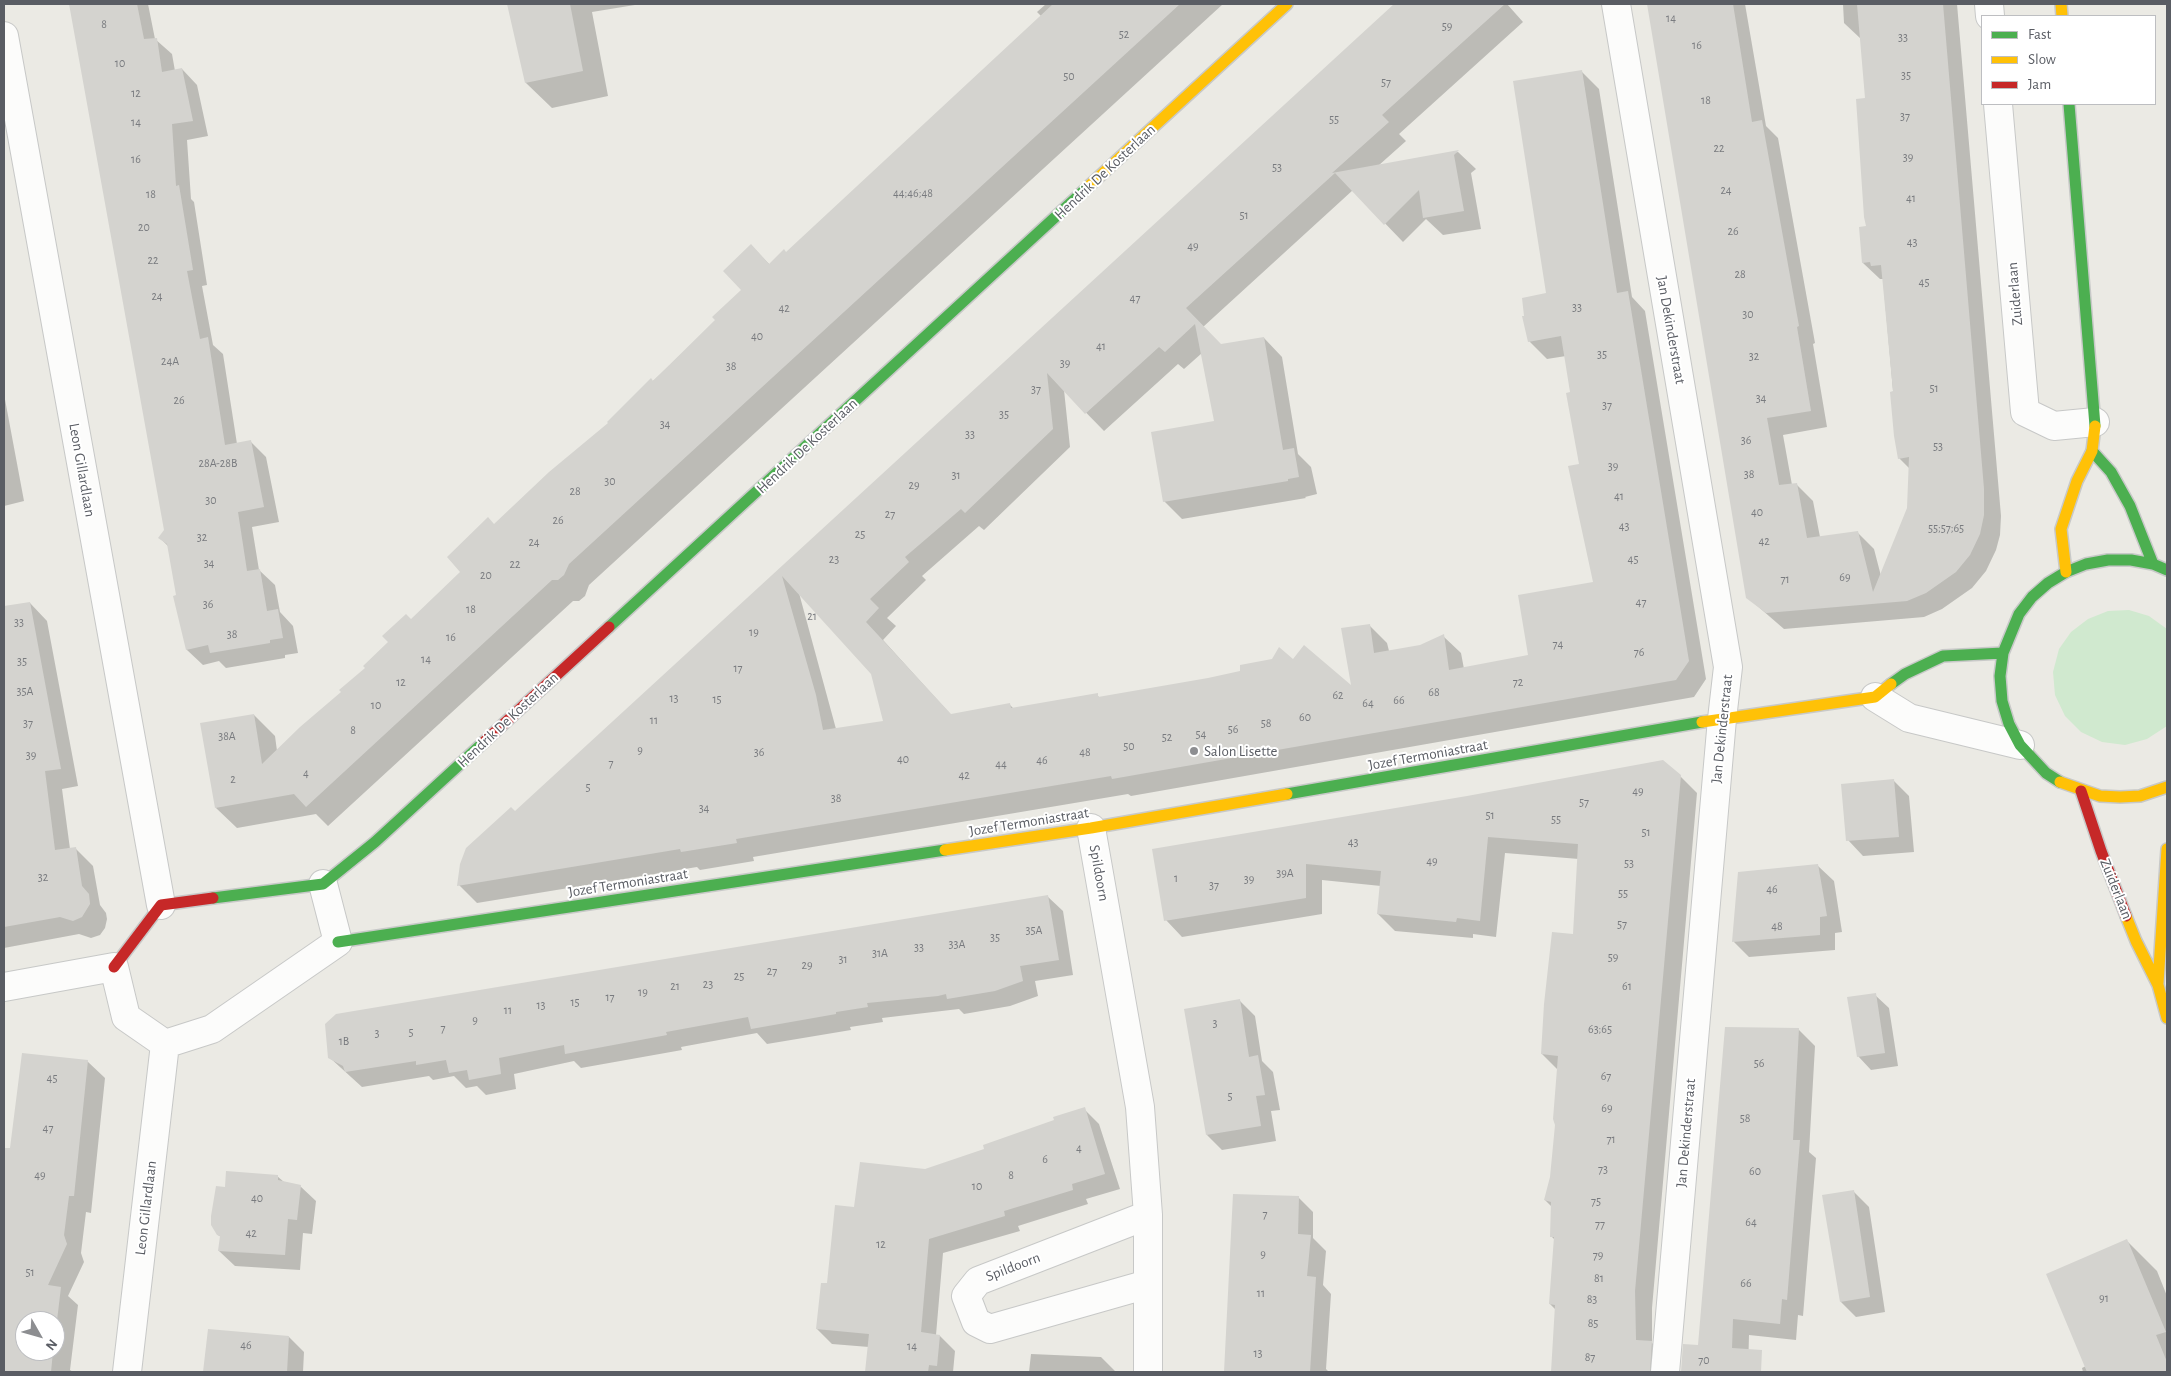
<!DOCTYPE html>
<style>
body{margin:0}
#map{position:relative;width:2171px;height:1376px;overflow:hidden;background:#ebeae4;font-family:"Alegreya Sans",sans-serif}
canvas{display:block}
.frame{position:absolute;inset:0;border:5px solid #5a5d64;pointer-events:none}
.legend{position:absolute;left:1981px;top:15px;width:175px;height:90px;box-sizing:border-box;background:#fff;border:1px solid #bdbec1;margin:0;padding:6px 9px;list-style:none;font-size:15px;color:#5a5d64}
.legend li{display:flex;align-items:center;gap:10px;height:25px}
.legend b{width:25px;border:1px solid #bdbec1}
.north{position:absolute;left:15px;top:1311px;width:50px;height:50px;box-sizing:border-box;background:#fff;border:1px solid #bdbec1;border-radius:50%;rotate:128deg;font-size:14px;font-weight:700;line-height:20px;text-align:center;color:#5a5d64}
.north::after{content:'';display:block;margin:auto;width:18px;height:22px;background:#8d8e91;clip-path:polygon(50% 0,100% 100%,50% 72%,0 100%)}
</style>
<div id="map">
<canvas width="2171" height="1376"></canvas>
<div class="frame"></div>
<ul class="legend">
<li><b style="height:6px;background:#4caf50"></b>Fast</li>
<li><b style="height:6px;background:#ffc107"></b>Slow</li>
<li><b style="height:6px;background:#c62828"></b>Jam</li>
</ul>
<div class="north">N</div>
</div>
<script>
const ctx = document.querySelector('canvas').getContext('2d');
ctx.lineJoin = 'round';
function fillPath(path, color) {
  ctx.fillStyle = color;
  ctx.fill(path, 'evenodd');
}
function toPath(rows) {
  const path = new Path2D();
  for (const r of rows) {
    path.moveTo(r[0], r[1]);
    for (let i = 2; i < r.length; i += 2) path.lineTo(r[i], r[i + 1]);
  }
  return path;
}
function strokePath(path, color, width, dash) {
  ctx.strokeStyle = color;
  ctx.lineWidth = width;
  ctx.lineCap = dash ? 'butt' : 'round';
  ctx.setLineDash(dash || []);
  ctx.stroke(path);
}
function label(font, color, halo, rows, align = 'center') {
  ctx.font = font + ' "Alegreya Sans",sans-serif';
  ctx.lineWidth = 4;
  ctx.setLineDash([]);
  ctx.textBaseline = 'middle';
  ctx.strokeStyle = halo;
  ctx.fillStyle = color;
  for (const [text, x, y, turn = 0] of rows) {
    ctx.save();
    ctx.translate(x, y);
    ctx.rotate((+turn || 0) * Math.PI / 180);
    ctx.textAlign = isNaN(turn) ? turn : align;
    if (halo) ctx.strokeText(text, 0, 0);
    ctx.fillText(text, 0, 0);
    ctx.restore();
  }
}
const green = toPath([
 [2129,610,2149,616,2167,629,2167,726,2147,739,2125,745,2102,742,2081,732,2065,716,2055,695,2053,672,2059,649,2071,632,2088,619,2108,611]
]);
const shadow = toPath([
 [71,4,148,4,155,39,172,54,175,71,182,69,197,85,208,136,187,140,191,199,194,202,207,285,202,286,213,345,223,354,237,444,251,442,266,457,279,522,252,527,259,570,275,585,280,612,293,626,298,653,285,655,285,658,226,668,219,661,203,665,187,650,169,547,160,538,165,531],
 [509,4,641,4,592,12,608,96,552,108,526,83],
 [1046,4,1223,4,589,585,585,596,579,601,573,601,328,826,316,814,237,828,216,808,254,715,275,736,277,751,343,692,462,572,495,525,609,423,717,320,742,290,751,245,770,265,787,254,1041,16,1037,12],
 [1396,4,1507,4,1523,22,1399,134,1406,141,1378,166,1458,152,1476,169,1471,173,1481,229,1443,235,1426,219,1403,242,1353,190,1203,327,1221,345,1264,338,1282,357,1298,454,1311,467,1317,494,1305,497,1306,498,1182,519,1164,501,1215,422,1202,353,1184,369,1178,364,1104,431,1064,390,1070,447,984,530,979,526,922,576,926,580,887,618,896,626,883,640,952,716,1010,705,1014,709,1097,695,1100,698,1209,680,1294,661,1353,688,1369,625,1387,643,1389,651,1420,646,1443,636,1461,653,1464,669,1530,656,1594,583,1566,356,1547,359,1529,341,1548,294,1581,71,1599,89,1632,297,1645,311,1706,679,1694,697,1131,796,1128,794,753,857,754,861,700,870,697,867,477,903,459,885,515,812],
 [799,593,873,674,885,722,836,729],
 [1649,4,1745,4,1766,126,1778,138,1815,343,1813,344,1827,427,1783,435,1792,485,1797,485,1813,501,1820,537,1858,533,1874,549,1881,576,1909,508,1910,469,1899,458,1883,279,1880,279,1863,263,1868,228,1867,99,1861,39,1844,23,1843,4,1957,4,2001,516,2000,535,1996,550,1986,571,1972,588,1942,609,1924,617,1784,629,1747,597],
 [4,394,24,501,4,506],
 [30,603,47,621,78,786,62,789,70,849,75,848,93,866,100,905,106,913,107,919,105,928,100,935,91,938,79,934,4,948,4,608],
 [1680,776,1697,793,1652,1308,1652,1343,1668,1359,1668,1372,1552,1372,1556,1310,1550,1304,1555,1240,1551,1236,1552,1207,1545,1200,1551,1177,1557,1125,1558,1070,1542,1054,1575,936,1579,859,1505,853,1496,937,1473,934,1473,938,1395,931,1378,914,1381,886,1322,880,1322,914,1182,937,1166,920,1154,850],
 [1894,781,1909,796,1914,852,1863,856,1848,840],
 [1818,866,1834,881,1842,932,1835,933,1835,950,1749,957,1734,942,1739,873],
 [1047,896,1063,911,1073,975,1035,981,1038,996,1010,1006,964,1014,959,1009,882,1018,883,1022,850,1027,851,1030,767,1044,757,1033,681,1047,682,1050,581,1068,574,1061,514,1074,516,1089,486,1095,477,1086,466,1088,454,1076,433,1080,429,1076,362,1087,329,1057],
 [1875,995,1889,1008,1898,1066,1871,1070,1858,1056],
 [1240,1001,1255,1016,1262,1061,1273,1072,1280,1110,1271,1111,1276,1141,1222,1150,1207,1135],
 [1798,1029,1815,1046,1809,1152,1816,1158,1803,1316,1798,1315,1796,1340,1749,1335,1748,1372,1682,1372,1684,1345,1699,1346],
 [87,1061,105,1078,91,1213,86,1212,81,1253,84,1262,68,1296,78,1305,70,1370,73,1372,4,1372,4,1173,6,1149,12,1150],
 [25,1321,55,1321,55,1351,25,1351],
 [1084,1109,1099,1124,1120,1189,1086,1199,1088,1204,1018,1226,1020,1231,943,1253,936,1335,940,1336,955,1351,953,1372,867,1372,869,1347,832,1344,817,1329,828,1285,856,1208,925,1170,986,1150],
 [277,1176,284,1182,300,1186,316,1201,312,1234,303,1233,300,1270,235,1266,219,1251,221,1237,218,1235,226,1188],
 [1853,1191,1869,1207,1885,1312,1856,1317,1841,1302,1824,1196],
 [1234,1195,1298,1197,1313,1212,1313,1238,1326,1251,1323,1285,1331,1294,1326,1369,1329,1372,1225,1372],
 [2127,1241,2157,1271,2167,1296,2167,1372,2083,1372,2082,1368,2086,1366],
 [289,1337,304,1352,303,1372,210,1372,205,1366],
 [1031,1354,1101,1357,1116,1372,1029,1372]
]);
const building = toPath([
 [69,4,137,4,144,39,157,38,162,72,182,68,193,121,172,124,176,186,179,185,193,270,187,271,200,339,208,337,225,445,251,440,264,507,238,512,247,571,260,569,267,611,278,609,283,638,270,640,270,643,210,653,208,645,186,650,173,596,176,595,167,544,158,538,164,530],
 [507,4,570,4,583,71,525,83],
 [1053,4,1180,4,569,564,564,575,558,580,552,580,306,807,294,794,215,808,200,723,254,714,262,764,300,727,341,692,339,690,365,668,363,666,388,642,382,636,406,614,411,619,460,572,447,557,488,517,494,524,549,472,608,423,607,422,651,378,653,381,715,320,712,317,741,290,723,271,751,244,769,264,784,249,786,252],
 [1394,4,1505,4,1382,115,1389,122,1332,173,1459,150,1454,155,1464,211,1423,218,1419,190,1384,225,1335,173,1186,308,1221,344,1264,337,1283,450,1294,448,1299,477,1288,479,1288,481,1163,502,1151,432,1214,421,1195,324,1165,352,1159,347,1085,414,1047,373,1053,429,965,513,961,509,905,557,909,562,870,599,879,608,866,622,951,714,1010,703,1011,708,1098,693,1098,697,1208,678,1240,671,1240,665,1272,659,1279,647,1293,659,1304,645,1351,685,1341,628,1370,624,1374,653,1420,645,1444,634,1449,670,1528,655,1518,595,1593,582,1568,466,1579,464,1566,393,1570,392,1561,336,1528,342,1522,316,1524,316,1522,298,1546,293,1513,81,1582,70,1617,293,1628,291,1689,661,1676,680,1112,779,1111,776,736,839,737,843,681,852,680,849,457,886,460,864,466,848,511,807,515,811],
 [782,576,871,674,883,721,823,730,816,695],
 [1647,4,1733,4,1752,122,1762,120,1799,326,1797,327,1811,411,1767,418,1779,485,1797,483,1807,538,1858,531,1873,592,1907,508,1909,457,1898,459,1894,436,1890,392,1893,391,1881,265,1871,266,1870,262,1862,263,1859,227,1866,226,1864,217,1856,99,1865,98,1857,4,1943,4,1984,489,1984,515,1980,534,1970,555,1956,572,1926,593,1907,601,1766,613,1746,598],
 [30,602,61,769,45,771,55,850,76,847,82,886,89,894,90,904,82,917,73,921,60,917,4,927,4,606],
 [1663,760,1681,775,1635,1291,1636,1340,1652,1341,1650,1372,1551,1372,1555,1305,1549,1304,1554,1237,1550,1237,1551,1202,1544,1200,1550,1177,1555,1125,1553,1119,1558,1056,1541,1054,1544,1004,1552,932,1573,934,1578,844,1488,837,1480,921,1457,918,1456,922,1377,914,1381,871,1306,864,1306,898,1164,921,1152,849,1467,796],
 [1894,779,1899,837,1846,841,1841,784],
 [1818,864,1827,916,1820,917,1820,935,1732,942,1738,872],
 [1048,895,1059,960,1020,966,1023,981,995,991,947,999,946,994,938,996,867,1003,868,1007,836,1012,836,1014,751,1029,748,1017,666,1032,667,1035,565,1054,564,1045,499,1058,501,1074,469,1080,467,1070,449,1073,446,1060,416,1065,416,1061,345,1072,343,1066,328,1058,325,1024,336,1014],
 [1876,993,1885,1053,1857,1057,1847,997],
 [1240,999,1249,1057,1258,1055,1265,1095,1256,1096,1261,1126,1206,1135,1184,1009],
 [1725,1027,1799,1028,1793,1140,1800,1140,1787,1300,1782,1299,1780,1324,1733,1319,1732,1348,1762,1350,1761,1372,1681,1372,1683,1344,1698,1345],
 [22,1053,88,1060,74,1196,69,1196,64,1235,67,1244,48,1285,61,1287,55,1337,55,1321,25,1321,25,1351,53,1351,51,1372,4,1372,4,1148,10,1148],
 [1085,1107,1105,1174,1072,1184,1073,1190,1004,1211,1005,1216,929,1239,921,1332,940,1335,937,1366,929,1365,928,1372,865,1372,869,1334,816,1329,821,1283,827,1283,835,1205,854,1207,860,1162,925,1169,984,1149,983,1145,1054,1120,1053,1117],
 [226,1171,278,1175,278,1180,301,1185,297,1220,288,1219,285,1255,218,1251,220,1236,217,1235,211,1225,211,1216,216,1186,225,1187],
 [1854,1190,1870,1297,1840,1302,1822,1195],
 [1233,1194,1299,1196,1298,1234,1311,1235,1307,1276,1316,1277,1310,1372,1224,1372],
 [2127,1239,2166,1332,2156,1335,2167,1362,2167,1372,2087,1372,2046,1274],
 [208,1329,289,1336,287,1372,203,1372]
]);
const street = toPath([
 [1616,4,1728,667,1722,719,1665,1372],
 [1989,4,1990,16],
 [4,36,161,905],
 [1998,104,2025,412,2054,426,2095,422],
 [1875,697,1909,718,2020,745],
 [1091,828,1140,1107,1148,1215,1148,1372],
 [4,987,114,967,126,1017,165,1044,212,1029,338,942,323,884],
 [1148,1215,978,1281,966,1296,976,1322,990,1329,1148,1284],
 [127,1372,165,1044]
]);
const fast = toPath([
 [2069,104,2095,426],
 [2092,451,2111,472,2130,506,2153,564],
 [609,627,1089,186],
 [1891,684,1905,674,1943,656,2003,653],
 [2060,782,2046,773,2020,745,2009,724,2002,701,2000,676,2003,653,2019,614,2032,597,2048,583,2066,572,2086,564,2108,560,2131,560,2153,564,2167,570],
 [1287,794,1702,722],
 [213,898,323,884,375,842,484,742],
 [338,942,945,850]
]);
const slow = toPath([
 [2061,4,2062,16],
 [1089,186,1287,4],
 [2066,572,2061,529,2077,481,2092,451,2095,426],
 [1702,722,1875,697,1891,684],
 [2060,782,2100,796,2120,797,2140,796,2167,787],
 [945,850,1091,828,1287,794],
 [2126,916,2136,941,2158,985,2167,1018],
 [2158,983,2167,849]
]);
const jam = toPath([
 [484,742,609,627],
 [2081,791,2101,851,2126,916],
 [114,967,161,905,213,898]
]);
const markers = [
 [1194,751,5,"#8d8e91"]
];
const numberNames = [
 ["14",1671,18],
 ["8",104,24],
 ["59",1447,26],
 ["52",1124,34],
 ["33",1903,37],
 ["16",1697,45],
 ["10",120,63],
 ["35",1906,75],
 ["50",1069,76],
 ["57",1386,82],
 ["12",136,93],
 ["18",1706,100],
 ["37",1905,116],
 ["55",1334,119],
 ["14",136,122],
 ["22",1719,148],
 ["39",1908,157],
 ["16",136,159],
 ["53",1277,167],
 ["24",1726,190],
 ["44;46;48",913,193],
 ["18",151,194],
 ["41",1911,198],
 ["51",1244,215],
 ["20",144,227],
 ["26",1733,231],
 ["43",1912,242],
 ["49",1193,246],
 ["22",153,260],
 ["28",1740,274],
 ["45",1924,282],
 ["24",157,296],
 ["47",1135,298],
 ["33",1577,307],
 ["42",784,308],
 ["30",1748,314],
 ["40",757,336],
 ["41",1101,346],
 ["35",1602,354],
 ["32",1754,356],
 ["24A",170,361],
 ["39",1065,363],
 ["38",731,366],
 ["51",1934,388],
 ["37",1036,389],
 ["34",1761,398],
 ["26",179,400],
 ["37",1607,405],
 ["35",1004,414],
 ["34",665,424],
 ["33",970,434],
 ["36",1746,440],
 ["53",1938,446],
 ["28A-28B",218,463],
 ["39",1613,466],
 ["38",1749,474],
 ["31",956,475],
 ["30",610,481],
 ["29",914,485],
 ["28",575,491],
 ["41",1619,496],
 ["30",211,500],
 ["40",1757,512],
 ["27",890,514],
 ["26",558,520],
 ["43",1624,526],
 ["55;57;65",1946,528],
 ["25",860,534],
 ["32",202,537],
 ["42",1764,541],
 ["24",534,542],
 ["23",834,559],
 ["45",1633,559],
 ["34",209,563],
 ["22",515,564],
 ["20",486,575],
 ["69",1845,577],
 ["71",1785,579],
 ["47",1641,602],
 ["36",208,604],
 ["18",471,609],
 ["21",812,616],
 ["33",19,622],
 ["19",754,632],
 ["38",232,634],
 ["16",451,637],
 ["74",1558,644],
 ["76",1639,652],
 ["14",426,659],
 ["35",22,661],
 ["17",738,668],
 ["12",401,682],
 ["72",1518,682],
 ["35A",25,691],
 ["68",1434,692],
 ["62",1338,695],
 ["13",674,698],
 ["15",717,699],
 ["66",1399,700],
 ["64",1368,703],
 ["10",376,705],
 ["60",1305,717],
 ["11",654,720],
 ["37",28,723],
 ["58",1266,723],
 ["56",1233,729],
 ["8",353,730],
 ["54",1201,734],
 ["38A",227,736],
 ["52",1167,737],
 ["50",1129,746],
 ["9",640,750],
 ["36",759,752],
 ["48",1085,752],
 ["39",31,755],
 ["40",903,759],
 ["46",1042,760],
 ["7",611,763],
 ["44",1001,764],
 ["4",306,773],
 ["42",964,775],
 ["2",233,779],
 ["5",588,787],
 ["49",1638,791],
 ["38",836,798],
 ["57",1584,802],
 ["34",704,808],
 ["51",1490,815],
 ["55",1556,819],
 ["51",1646,832],
 ["43",1353,842],
 ["49",1432,861],
 ["53",1629,863],
 ["39A",1285,873],
 ["32",43,877],
 ["1",1176,878],
 ["39",1249,879],
 ["37",1214,885],
 ["46",1772,889],
 ["55",1623,893],
 ["57",1622,924],
 ["48",1777,926],
 ["35A",1034,930],
 ["35",995,937],
 ["33A",957,944],
 ["33",919,947],
 ["31A",880,953],
 ["59",1613,957],
 ["31",843,959],
 ["29",807,965],
 ["27",772,971],
 ["25",739,976],
 ["23",708,984],
 ["21",675,986],
 ["61",1627,986],
 ["19",643,992],
 ["17",610,997],
 ["15",575,1002],
 ["13",541,1005],
 ["11",508,1010],
 ["9",475,1020],
 ["3",1215,1023],
 ["7",443,1028],
 ["63;65",1600,1029],
 ["5",411,1032],
 ["3",377,1033],
 ["1B",344,1041],
 ["56",1759,1063],
 ["67",1606,1076],
 ["45",52,1078],
 ["5",1230,1096],
 ["69",1607,1108],
 ["58",1745,1118],
 ["47",48,1128],
 ["71",1611,1139],
 ["4",1079,1148],
 ["6",1045,1159],
 ["73",1603,1169],
 ["60",1755,1171],
 ["49",40,1175],
 ["8",1011,1175],
 ["10",977,1186],
 ["40",257,1198],
 ["75",1596,1201],
 ["7",1265,1214],
 ["64",1751,1222],
 ["77",1600,1224],
 ["42",251,1233],
 ["12",881,1244],
 ["9",1263,1254],
 ["79",1598,1255],
 ["51",30,1272],
 ["81",1599,1278],
 ["66",1746,1283],
 ["11",1261,1293],
 ["91",2104,1298],
 ["83",1592,1299],
 ["85",1593,1323],
 ["46",246,1345],
 ["14",912,1346],
 ["13",1258,1353],
 ["87",1590,1357],
 ["70",1704,1360]
];
const streetNames = [
 ["Hendrik De Kosterlaan",1105,172,-43],
 ["Zuiderlaan",2015,294,-95],
 ["Jan Dekinderstraat",1671,330,80],
 ["Hendrik De Kosterlaan",807,446,-43],
 ["Leon Gillardlaan",82,470,80],
 ["Hendrik De Kosterlaan",508,720,-43],
 ["Jan Dekinderstraat",1722,729,-84],
 ["Jozef Termoniastraat",1428,755,-10],
 ["Jozef Termoniastraat",1029,822,-9],
 ["Spildoorn",1099,873,80],
 ["Jozef Termoniastraat",628,883,-9],
 ["Zuiderlaan",2116,889,68],
 ["Jan Dekinderstraat",1686,1133,-85],
 ["Leon Gillardlaan",146,1208,-83],
 ["Spildoorn",1013,1267,-21]
];
const poiNames = [
 ["Salon Lisette",1204,751]
];
fillPath(green, '#d0e9cf');
fillPath(shadow, '#0003');
fillPath(building, '#d4d3cf');
strokePath(street, '#c7c8c7', 30);
strokePath(fast, '#c8c9c8', 14);
strokePath(slow, '#c8c9c8', 14);
strokePath(jam, '#c8c9c8', 14);
strokePath(street, '#fcfcfb', 28);
strokePath(fast, '#4caf50', 11);
strokePath(slow, '#ffc107', 11);
strokePath(jam, '#c62828', 11);
for (const [x, y, r, color] of markers) {
  const dot = new Path2D();
  dot.arc(x, y, r, 0, 2 * Math.PI);
  ctx.fillStyle = color;
  ctx.fill(dot);
  strokePath(dot, '#fff', 2);
}
label('12px', '#797b7f', null, numberNames);
label('15px', '#5a5d64', '#fff', streetNames);
label('15px', '#5a5d64', '#fff', poiNames, 'left');
</script>
